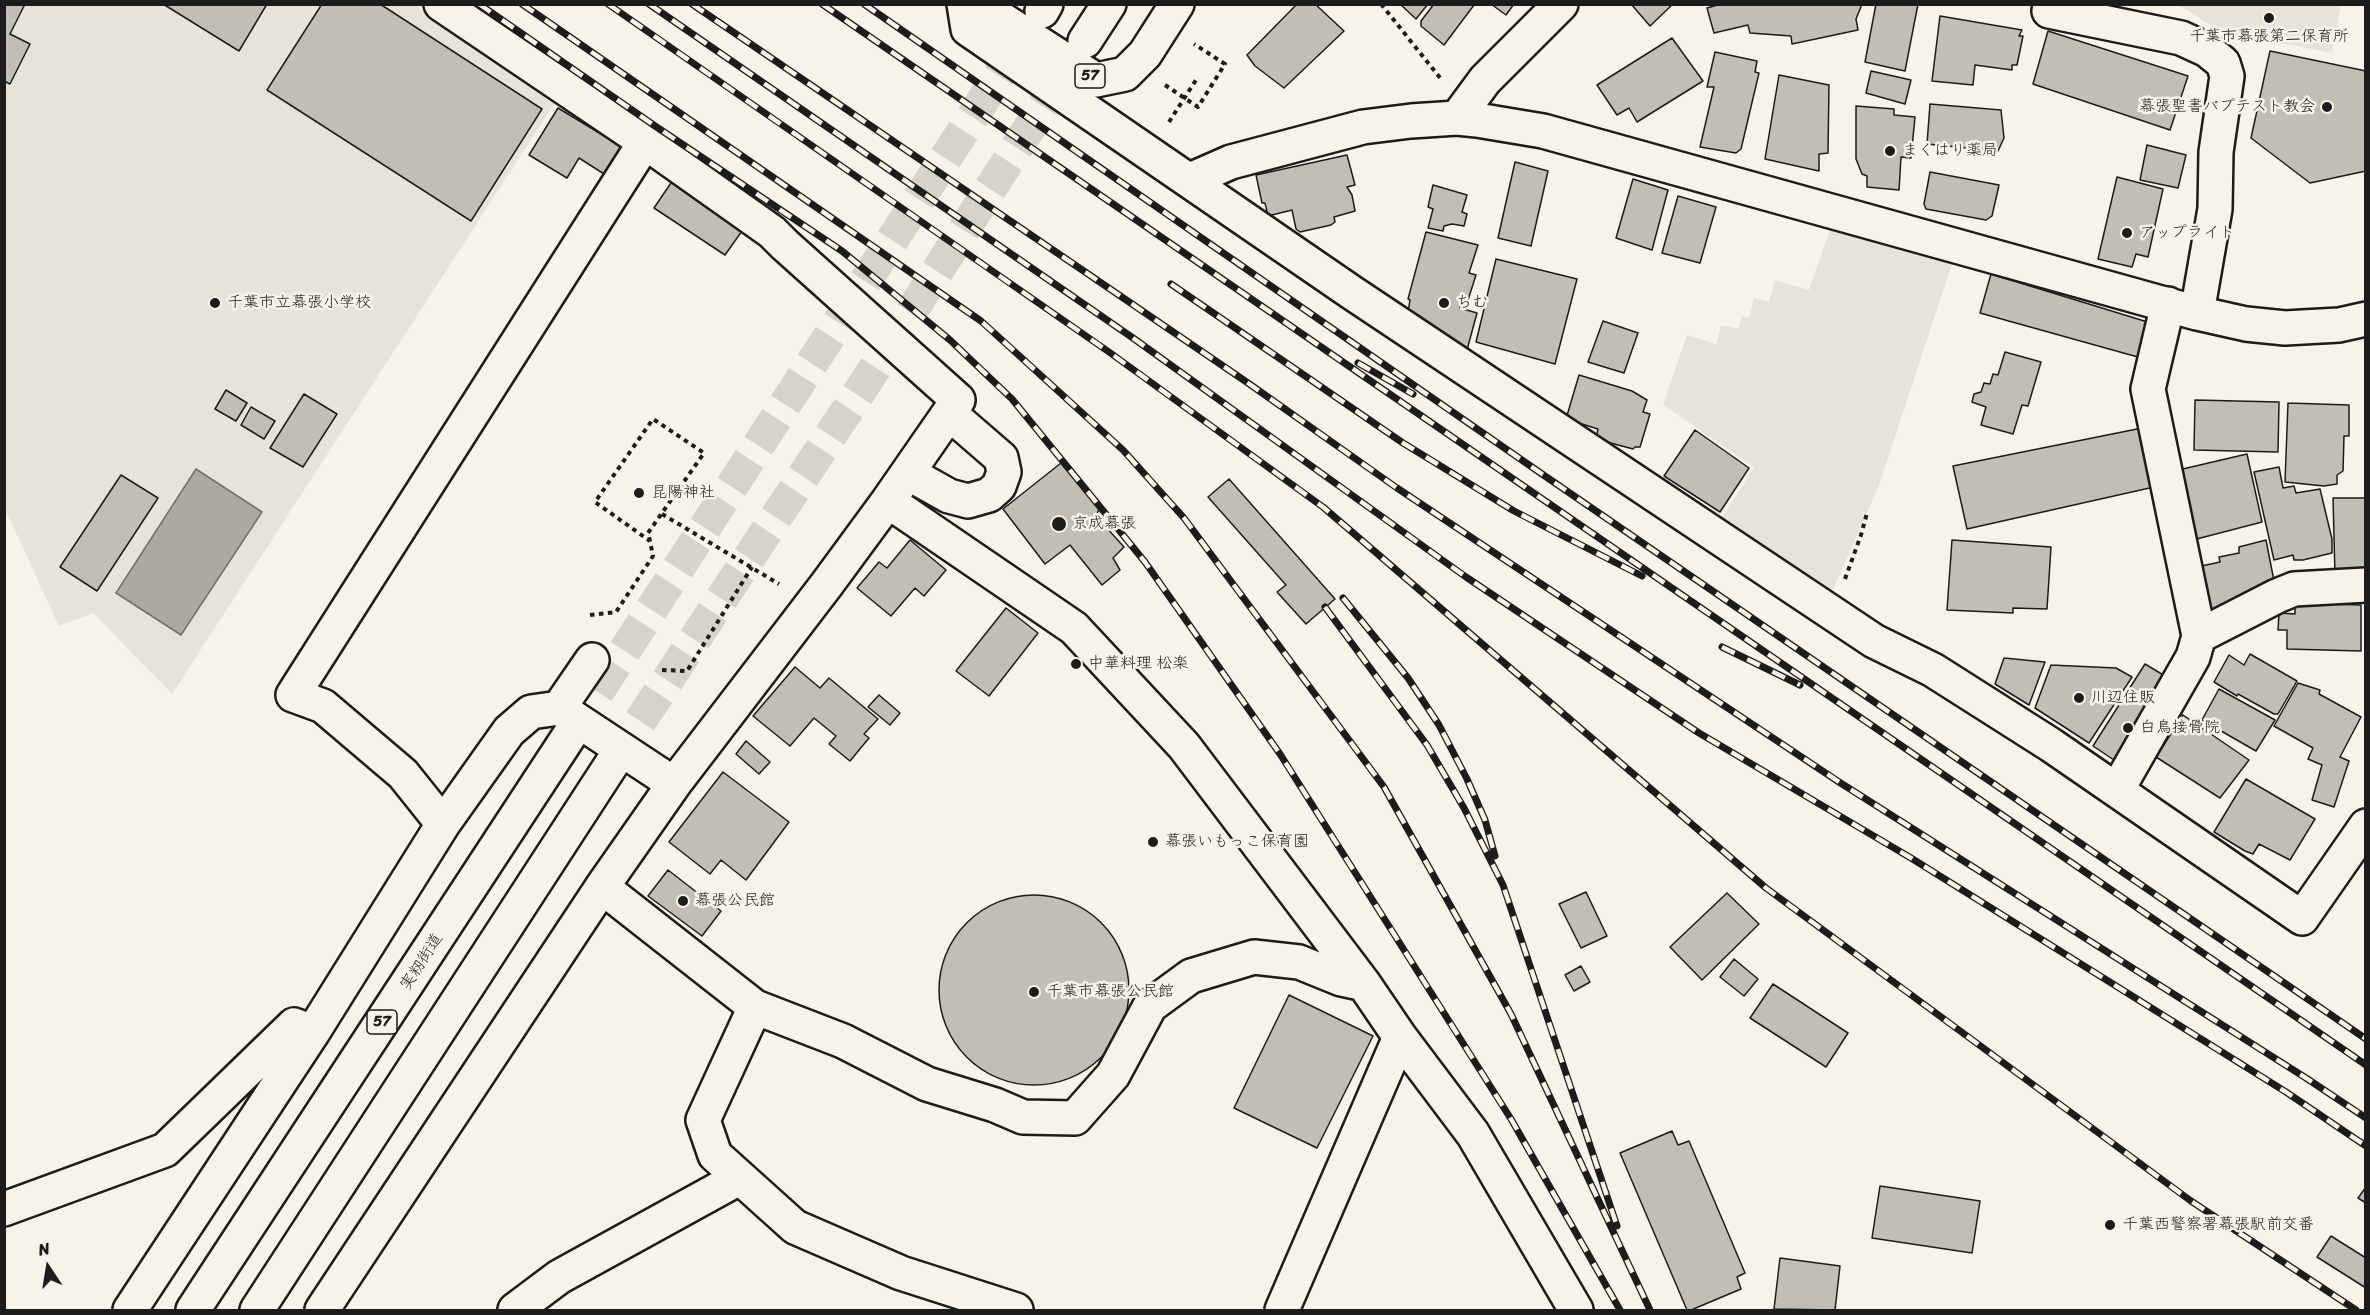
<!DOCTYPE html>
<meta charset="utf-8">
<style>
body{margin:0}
#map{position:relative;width:2370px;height:1315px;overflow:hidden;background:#f7f3e8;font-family:Sriracha,sans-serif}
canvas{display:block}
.frame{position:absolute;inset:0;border:6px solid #1c1c1c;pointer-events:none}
.north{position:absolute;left:18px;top:1237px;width:60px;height:60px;-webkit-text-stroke:4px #f7f3e8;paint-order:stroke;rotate:348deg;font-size:16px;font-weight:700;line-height:24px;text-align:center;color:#1c1c1c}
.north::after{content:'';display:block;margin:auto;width:21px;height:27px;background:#1c1c1c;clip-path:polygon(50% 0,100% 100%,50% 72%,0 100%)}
</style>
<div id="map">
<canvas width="2370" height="1315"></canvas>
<div class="frame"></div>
<div class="north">N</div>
</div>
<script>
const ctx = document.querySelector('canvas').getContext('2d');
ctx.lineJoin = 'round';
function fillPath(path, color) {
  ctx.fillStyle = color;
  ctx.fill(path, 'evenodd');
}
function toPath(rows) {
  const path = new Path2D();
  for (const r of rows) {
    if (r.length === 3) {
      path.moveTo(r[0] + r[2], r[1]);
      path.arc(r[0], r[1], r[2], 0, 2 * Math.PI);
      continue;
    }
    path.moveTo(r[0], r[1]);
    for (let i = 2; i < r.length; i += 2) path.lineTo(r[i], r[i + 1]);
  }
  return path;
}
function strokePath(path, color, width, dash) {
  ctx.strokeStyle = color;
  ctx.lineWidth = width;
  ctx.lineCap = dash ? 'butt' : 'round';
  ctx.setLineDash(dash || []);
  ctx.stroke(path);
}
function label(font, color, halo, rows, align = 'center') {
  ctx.font = font + ' Sriracha,"Klee One",sans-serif';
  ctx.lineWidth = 5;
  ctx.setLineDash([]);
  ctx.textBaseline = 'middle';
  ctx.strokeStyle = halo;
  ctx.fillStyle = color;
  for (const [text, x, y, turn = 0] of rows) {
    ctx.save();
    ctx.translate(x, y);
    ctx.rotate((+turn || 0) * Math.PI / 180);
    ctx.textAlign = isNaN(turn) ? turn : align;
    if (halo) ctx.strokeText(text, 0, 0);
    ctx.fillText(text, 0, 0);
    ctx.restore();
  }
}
const built = toPath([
 [4,5,414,5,558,98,172,694,93,613,59,626,5,509],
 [2179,5,2341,4,2341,5,2332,53,2219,31],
 [1830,230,1952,264,1878,488,1831,594,1721,520,1754,467,1663,405,1687,335,1716,344,1721,325,1738,329,1742,316,1749,318,1754,298,1769,302,1775,280,1809,290]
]);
const water = toPath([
 [196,469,262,512,181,635,116,593,196,469]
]);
const building = toPath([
 [4,4,25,4,10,34,30,44,10,84,4,81,4,4],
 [163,4,267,4,239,51,163,4],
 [322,4,380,4,542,109,471,221,267,90,322,4],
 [1297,4,1315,4,1344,31,1284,88,1255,66,1247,55,1297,4],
 [1400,4,1428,4,1416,19,1400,4],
 [1434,4,1474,5,1444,45,1421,26,1421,21,1434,4],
 [1491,4,1514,4,1506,15,1491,4],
 [1631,4,1673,4,1650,26,1631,4],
 [1721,4,1862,4,1856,19,1858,30,1792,44,1791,36,1750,33,1748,25,1714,33,1707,8,1721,4],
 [1876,4,1918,4,1905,71,1865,62,1876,4],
 [1940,16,2022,30,2019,36,2023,36,2017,65,2012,65,2012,70,1975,65,1973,85,1932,81,1940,16],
 [2048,31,2188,76,2170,130,2033,84,2048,31],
 [1672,38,1703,81,1637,122,1629,108,1617,115,1597,85,1672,38],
 [2270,51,2366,71,2366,171,2310,183,2251,138,2270,51],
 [1715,52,1757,61,1755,72,1759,73,1741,149,1736,153,1700,147,1714,87,1707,87,1715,52],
 [1871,71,1911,80,1905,104,1866,93,1871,71],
 [1779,75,1829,85,1828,153,1819,154,1819,171,1765,159,1779,75],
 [1930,104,2001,110,2004,138,1998,151,1927,144,1930,104],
 [1856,106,1894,109,1894,115,1915,117,1911,158,1901,157,1899,190,1867,187,1867,176,1862,174,1856,159,1856,106],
 [558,108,629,151,612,179,579,158,567,178,529,155,558,108],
 [2147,145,2186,155,2178,188,2140,180,2147,145],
 [1347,155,1355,185,1347,187,1352,195,1355,211,1334,217,1335,222,1331,225,1300,232,1296,229,1292,210,1268,216,1265,203,1262,203,1256,175,1347,155],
 [1515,162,1548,171,1531,246,1498,238,1515,162],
 [1930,172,1999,185,1992,216,1986,220,1926,209,1924,204,1930,172],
 [675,177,747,224,725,255,654,208,675,177],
 [2117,177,2163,189,2148,257,2136,254,2132,267,2098,259,2117,177],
 [1633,179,1668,190,1652,250,1616,238,1633,179],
 [1433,185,1467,195,1462,212,1467,214,1464,226,1452,224,1444,226,1443,231,1428,228,1433,209,1428,207,1433,185],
 [1678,196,1716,207,1700,263,1662,253,1678,196],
 [1426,232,1478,245,1469,273,1476,275,1468,300,1462,301,1460,308,1477,313,1467,350,1408,312,1410,300,1408,299,1426,232],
 [1496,259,1577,279,1555,364,1476,342,1496,259],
 [1991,274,2154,324,2145,359,1980,313,1991,274],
 [1603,321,1638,333,1624,373,1588,362,1603,321],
 [2005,352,2041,362,2028,406,2022,405,2013,434,1981,425,1986,407,1972,402,1974,394,1981,392,1984,383,1990,384,1993,374,1998,375,2005,352],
 [1579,375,1632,391,1647,400,1643,412,1650,414,1640,447,1635,447,1633,449,1596,439,1598,429,1566,419,1579,375],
 [226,390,247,403,236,421,215,409,226,390],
 [304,394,337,414,303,467,270,448,304,394],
 [2195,400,2279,402,2278,452,2194,450,2195,400],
 [2288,403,2349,405,2349,436,2344,436,2343,471,2337,475,2337,484,2324,486,2285,482,2288,403],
 [251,407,275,421,264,439,241,425,251,407],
 [2142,428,2154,487,1967,529,1953,466,2142,428],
 [1695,430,1749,468,1720,512,1664,476,1695,430],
 [2247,454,2262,522,2189,541,2174,471,2247,454],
 [1061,463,1100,507,1096,516,1124,547,1113,558,1120,570,1102,585,1070,545,1045,564,1003,509,1061,463],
 [2279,467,2283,488,2294,486,2296,493,2320,489,2332,539,2332,553,2303,560,2294,560,2293,555,2274,560,2254,472,2279,467],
 [121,475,158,498,97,591,60,567,121,475],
 [1229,479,1335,599,1306,624,1277,592,1286,585,1208,497,1229,479],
 [2333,498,2366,498,2366,575,2335,575,2333,498],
 [910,540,946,570,924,596,915,588,891,616,857,588,879,562,887,568,910,540],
 [1952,540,2051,547,2047,609,2013,608,2013,613,1947,610,1952,540],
 [2266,540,2275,586,2209,616,2197,567,2220,562,2219,557,2239,553,2239,547,2266,540],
 [2295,603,2361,605,2361,651,2287,649,2287,630,2278,630,2279,613,2295,614,2295,603],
 [1006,608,1038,633,989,696,956,671,1006,608],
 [2250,654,2297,681,2278,714,2274,714,2238,694,2237,696,2214,682,2229,655,2244,665,2250,654],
 [2004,658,2045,662,2029,705,1995,684,2004,658],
 [2145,664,2170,679,2117,762,2093,746,2145,664],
 [2051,665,2116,668,2132,677,2089,743,2035,708,2051,665],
 [795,667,820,688,829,678,878,719,864,734,869,738,850,761,829,744,836,736,814,718,790,746,753,716,795,667],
 [2298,683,2320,690,2319,694,2361,717,2340,757,2349,761,2334,807,2312,800,2322,765,2308,759,2313,748,2274,726,2298,683],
 [2219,689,2275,720,2256,751,2202,720,2219,689],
 [879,695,900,713,890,725,868,707,879,695],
 [2183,715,2249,760,2220,798,2156,757,2183,715],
 [746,741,770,762,759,774,736,754,746,741],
 [723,772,789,822,746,880,721,860,710,874,669,842,723,772],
 [2246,779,2315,819,2290,860,2259,844,2253,854,2245,851,2214,832,2246,779],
 [668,870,721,911,702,936,648,896,668,870],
 [1586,892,1607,936,1581,948,1559,904,1586,892],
 [1727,893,1759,924,1702,980,1670,947,1727,893],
 [1034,990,95],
 [1734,959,1758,979,1744,996,1720,977,1734,959],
 [1581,966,1590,982,1574,991,1565,975,1581,966],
 [1773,984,1848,1033,1826,1067,1750,1018,1773,984],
 [1289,995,1373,1036,1317,1148,1234,1108,1289,995],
 [1672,1131,1678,1145,1689,1141,1745,1273,1737,1277,1741,1289,1691,1310,1687,1310,1620,1153,1672,1131],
 [1880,1186,1980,1201,1972,1253,1872,1238,1880,1186],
 [2366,1187,2366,1203,2358,1198,2366,1187],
 [2331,1236,2366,1258,2366,1288,2317,1257,2331,1236],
 [1780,1258,1840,1266,1835,1310,1774,1309,1780,1258]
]);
const majorTunnel = toPath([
 [571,733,1025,36],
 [613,762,860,391,1070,65]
]);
const path = toPath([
 [1381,4,1441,79],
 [1165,85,1198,107,1225,64,1194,44],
 [1169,122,1196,80],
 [662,514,779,584],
 [1845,579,1861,535,1867,513],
 [590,615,616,612,653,556,650,541,648,533,704,453,653,419,595,502,650,541],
 [662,670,687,671,752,567]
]);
const minor = toPath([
 [964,4,968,29,1351,292,1874,641,1933,670,2051,745,2302,918,2366,826],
 [2049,11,2181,38,2207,50,2223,63,2227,76,2216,152,2215,209,2197,313],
 [1457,118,1485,80,1561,4],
 [1190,180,1231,162,1363,127,1411,121,1457,118,1477,120,1543,131,2197,313,2246,324,2285,328,2339,325,2366,319],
 [908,473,949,496,968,501,989,495,999,486,1004,472,1001,458,949,413],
 [888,501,1074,628,1184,746,1364,984,1400,1037,1473,1134,1576,1310],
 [2199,636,2277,596,2294,589,2366,585],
 [559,708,592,660],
 [2117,790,2193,657,2199,636,2148,389,2168,304],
 [443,824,403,774,323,706,293,695,645,142],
 [602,887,755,1007,843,1041,927,1084,995,1105,1023,1117,1075,1118,1113,1075,1150,1006,1191,976,1254,957,1299,962,1341,979,1364,984],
 [755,1007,703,1120,715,1155,795,1227,901,1273,1016,1310],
 [4,1209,165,1150,294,1025,313,1032],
 [130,1310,313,1032,443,824,509,731,531,712,559,708,674,784],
 [322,1310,602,887,674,784,827,584,888,501,958,400,785,245,772,232,645,142,441,4],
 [515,1310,559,1277,739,1178],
 [1282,1310,1400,1037]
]);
const major = toPath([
 [990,4,992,13,1096,80,1125,74,1145,54,1177,4],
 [1042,11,1046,4],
 [1085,41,1109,4],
 [193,1310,571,733],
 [257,1310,613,762]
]);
const rail = toPath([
 [479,4,655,126,842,251,950,340,1012,399,1145,562,1280,754,1511,1119,1620,1310],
 [522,4,981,321,1123,450,1184,518,1384,787,1511,1014,1650,1310],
 [608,4,1109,352,1323,507,1766,888,2191,1201,2356,1310],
 [649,4,1133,338,1466,577,1699,733,1911,858,2286,1092,2366,1146],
 [692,4,1248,383,1397,488,1839,782,2306,1078,2366,1118],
 [822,4,2366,1065],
 [864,4,1542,474,2366,1039],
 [1171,284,1403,443,1514,511,1642,576],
 [1358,363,1413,394],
 [1343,598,1408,678,1439,725,1467,779,1485,820,1495,856],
 [1325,607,1427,745,1464,808,1503,885,1617,1226],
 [1722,647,1800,685]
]);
const markers = [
 [2269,18,6,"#1c1c1c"],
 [2327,107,6,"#1c1c1c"],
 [1890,151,6,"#1c1c1c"],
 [2127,233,6,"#1c1c1c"],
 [215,303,6,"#1c1c1c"],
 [1444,303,6,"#1c1c1c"],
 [639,493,6,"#1c1c1c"],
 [1059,524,8,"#1c1c1c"],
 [1076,664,6,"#1c1c1c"],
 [2079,698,6,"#1c1c1c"],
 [2128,728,6,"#1c1c1c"],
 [1153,842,6,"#1c1c1c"],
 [683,901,6,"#1c1c1c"],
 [1034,992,6,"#1c1c1c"],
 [2110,1225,6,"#1c1c1c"]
];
const shields = [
 [1090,76,30],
 [382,1022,30]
];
const shieldNames = [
 ["57",1090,76],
 ["57",382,1022]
];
const poiNames = [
 ["千葉市幕張第二保育所",2269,37,"center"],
 ["幕張聖書バプテスト教会",2315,107,"right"],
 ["まくはり薬局",1902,151],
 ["アップライト",2139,233],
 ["千葉市立幕張小学校",227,303],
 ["ちむ",1456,303],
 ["昆陽神社",651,493],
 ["京成幕張",1072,524],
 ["中華料理 松楽",1088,664],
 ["川辺住販",2091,698],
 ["白鳥接骨院",2140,728],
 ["幕張いもっこ保育園",1165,842],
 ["幕張公民館",695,901],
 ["千葉市幕張公民館",1046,992],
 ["千葉西警察署幕張駅前交番",2122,1225]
];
const streetNames = [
 ["実籾街道",422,962,-57]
];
fillPath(built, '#e6e3d9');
fillPath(water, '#aca9a2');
strokePath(water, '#72716c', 1.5);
fillPath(building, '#c0beb5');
strokePath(building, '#1c1c1c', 1.5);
strokePath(majorTunnel, '#d6d3c9', 33, [33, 16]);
strokePath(minor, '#1c1c1c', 38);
strokePath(major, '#1c1c1c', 38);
strokePath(path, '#1c1c1c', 4, [4.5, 4.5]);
strokePath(minor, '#f7f3e8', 33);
strokePath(major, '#f7f3e8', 33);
strokePath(rail, '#1c1c1c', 7);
strokePath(rail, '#f7f3e8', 4.5, [14]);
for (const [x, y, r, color] of markers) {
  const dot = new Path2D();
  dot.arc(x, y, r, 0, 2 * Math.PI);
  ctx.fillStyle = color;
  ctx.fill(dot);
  strokePath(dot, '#f7f3e8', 2);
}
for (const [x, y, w] of shields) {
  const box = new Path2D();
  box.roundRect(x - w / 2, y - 12, w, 24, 4.5);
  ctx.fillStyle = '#f7f3e8';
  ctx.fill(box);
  strokePath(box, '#1c1c1c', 1.5);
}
label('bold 15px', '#1c1c1c', null, shieldNames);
label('16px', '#1c1c1c', '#f7f3e8', poiNames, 'left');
label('16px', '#1c1c1c', '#f7f3e8', streetNames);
</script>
